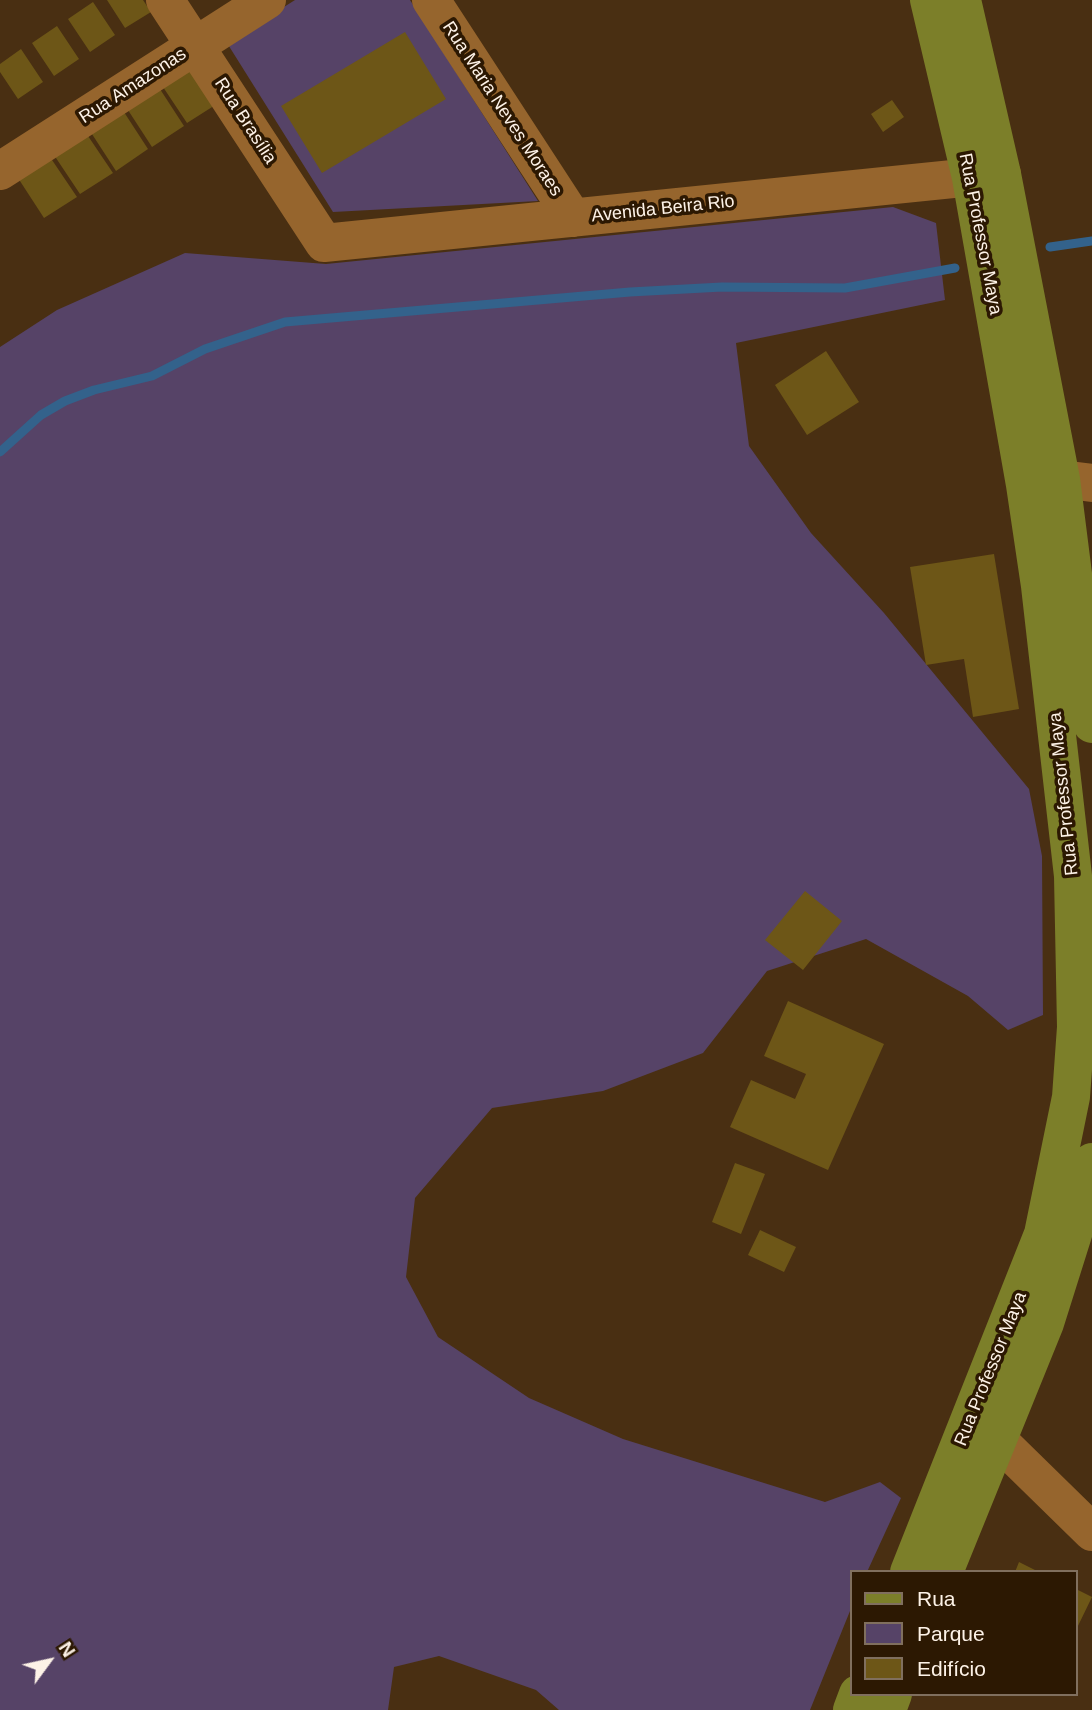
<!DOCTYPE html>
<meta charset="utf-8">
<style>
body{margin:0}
#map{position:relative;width:1092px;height:1710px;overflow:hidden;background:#492f12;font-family:Arial,sans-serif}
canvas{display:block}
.legend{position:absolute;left:850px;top:1570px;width:228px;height:126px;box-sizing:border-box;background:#2c1802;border:2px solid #806f5e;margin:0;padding:9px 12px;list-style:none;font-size:21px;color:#fdf2e7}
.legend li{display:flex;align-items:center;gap:14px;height:35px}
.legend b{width:35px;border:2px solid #806f5e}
.north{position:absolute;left:14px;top:1626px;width:70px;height:70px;-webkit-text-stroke:5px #2c1802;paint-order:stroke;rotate:57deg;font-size:19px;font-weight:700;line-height:28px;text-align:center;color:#fdf2e7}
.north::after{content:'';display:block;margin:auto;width:24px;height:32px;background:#fdf2e7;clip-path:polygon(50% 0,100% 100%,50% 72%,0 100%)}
</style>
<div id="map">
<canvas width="1092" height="1710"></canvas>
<ul class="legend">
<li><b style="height:9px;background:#7c7f29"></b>Rua</li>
<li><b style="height:19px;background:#564367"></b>Parque</li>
<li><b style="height:19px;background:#6d5617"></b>Edifício</li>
</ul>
<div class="north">N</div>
</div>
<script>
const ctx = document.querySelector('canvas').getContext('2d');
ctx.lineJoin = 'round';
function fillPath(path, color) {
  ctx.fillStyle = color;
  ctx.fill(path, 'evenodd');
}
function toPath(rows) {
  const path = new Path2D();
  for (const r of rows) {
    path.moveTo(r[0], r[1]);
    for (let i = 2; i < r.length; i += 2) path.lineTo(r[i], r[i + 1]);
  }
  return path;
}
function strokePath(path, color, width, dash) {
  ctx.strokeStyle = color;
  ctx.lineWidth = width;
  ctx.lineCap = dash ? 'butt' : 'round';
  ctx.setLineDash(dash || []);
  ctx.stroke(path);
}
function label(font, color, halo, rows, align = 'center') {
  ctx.font = font + ' Arial,sans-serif';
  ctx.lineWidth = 7;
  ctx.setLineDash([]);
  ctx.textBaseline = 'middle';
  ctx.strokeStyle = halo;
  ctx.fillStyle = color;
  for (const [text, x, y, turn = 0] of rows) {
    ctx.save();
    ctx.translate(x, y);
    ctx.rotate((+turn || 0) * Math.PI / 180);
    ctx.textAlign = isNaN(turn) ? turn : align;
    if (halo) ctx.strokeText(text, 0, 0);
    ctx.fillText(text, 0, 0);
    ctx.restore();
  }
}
const green = toPath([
 [295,0,410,0,538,201,333,212,227,43],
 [893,207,936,223,945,300,736,343,749,446,811,533,884,613,1029,789,1042,856,1043,1015,1008,1030,968,996,866,939,767,971,703,1053,603,1091,492,1108,415,1198,406,1277,438,1337,529,1398,623,1439,825,1502,880,1482,901,1498,867,1572,852,1572,852,1606,810,1710,559,1710,536,1690,439,1656,394,1667,388,1710,0,1710,0,347,57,310,185,253,326,264]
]);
const stream = toPath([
 [1050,247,1092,241],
 [0,452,41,415,65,401,94,390,152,376,205,349,285,322,630,292,722,287,845,288,955,268]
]);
const building = toPath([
 [107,0,143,0,151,12,125,28],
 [93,2,115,35,90,52,68,19],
 [57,26,79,59,54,76,32,43],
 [405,32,446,99,322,173,281,106],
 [21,49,43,82,18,99,0,72,0,64],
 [193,62,220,102,187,123,161,84],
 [158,86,184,126,152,147,126,107],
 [892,100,904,117,883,132,871,114],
 [122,109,148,149,116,171,90,131],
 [86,133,113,173,80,194,54,155],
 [50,157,77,197,44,218,18,178],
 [826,351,859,402,807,435,775,385],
 [994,554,1019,709,973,717,964,659,926,665,910,567],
 [805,891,842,921,803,970,765,940],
 [788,1001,884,1044,828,1170,730,1127,751,1080,795,1099,806,1074,764,1056],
 [735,1163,765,1174,741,1234,712,1222],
 [760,1230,796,1247,784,1272,748,1255],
 [1019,1562,1039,1572,1015,1572],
 [1076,1589,1092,1597,1076,1630]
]);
const minor = toPath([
 [165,0,324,243,1002,174],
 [431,0,573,218],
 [0,171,267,0],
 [1061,479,1092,483],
 [970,1429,999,1441,1092,1532]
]);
const major = toPath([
 [962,0,1002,174,1061,479,1092,724],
 [909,1572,1043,1234,1071,1097,1076,1027,1073,876,1040,586,1025,485,971,178,929,0],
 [944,1572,1045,1323,1084,1199,1092,1162],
 [852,1710,858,1694],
 [887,1710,893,1694]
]);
const streetNames = [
 ["Rua Amazonas",133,86,-33],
 ["Rua Maria Neves Moraes",502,109,57],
 ["Rua Brasília",245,121,57],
 ["Avenida Beira Rio",663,209,-6],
 ["Rua Professor Maya",980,234,79],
 ["Rua Professor Maya",1064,794,-96],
 ["Rua Professor Maya",991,1369,-68]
];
fillPath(green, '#564367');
strokePath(stream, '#33628b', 9);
fillPath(building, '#6d5617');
strokePath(minor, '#96652d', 38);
strokePath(major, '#7c7f29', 38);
label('18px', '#fdf2e7', '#2c1802', streetNames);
</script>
